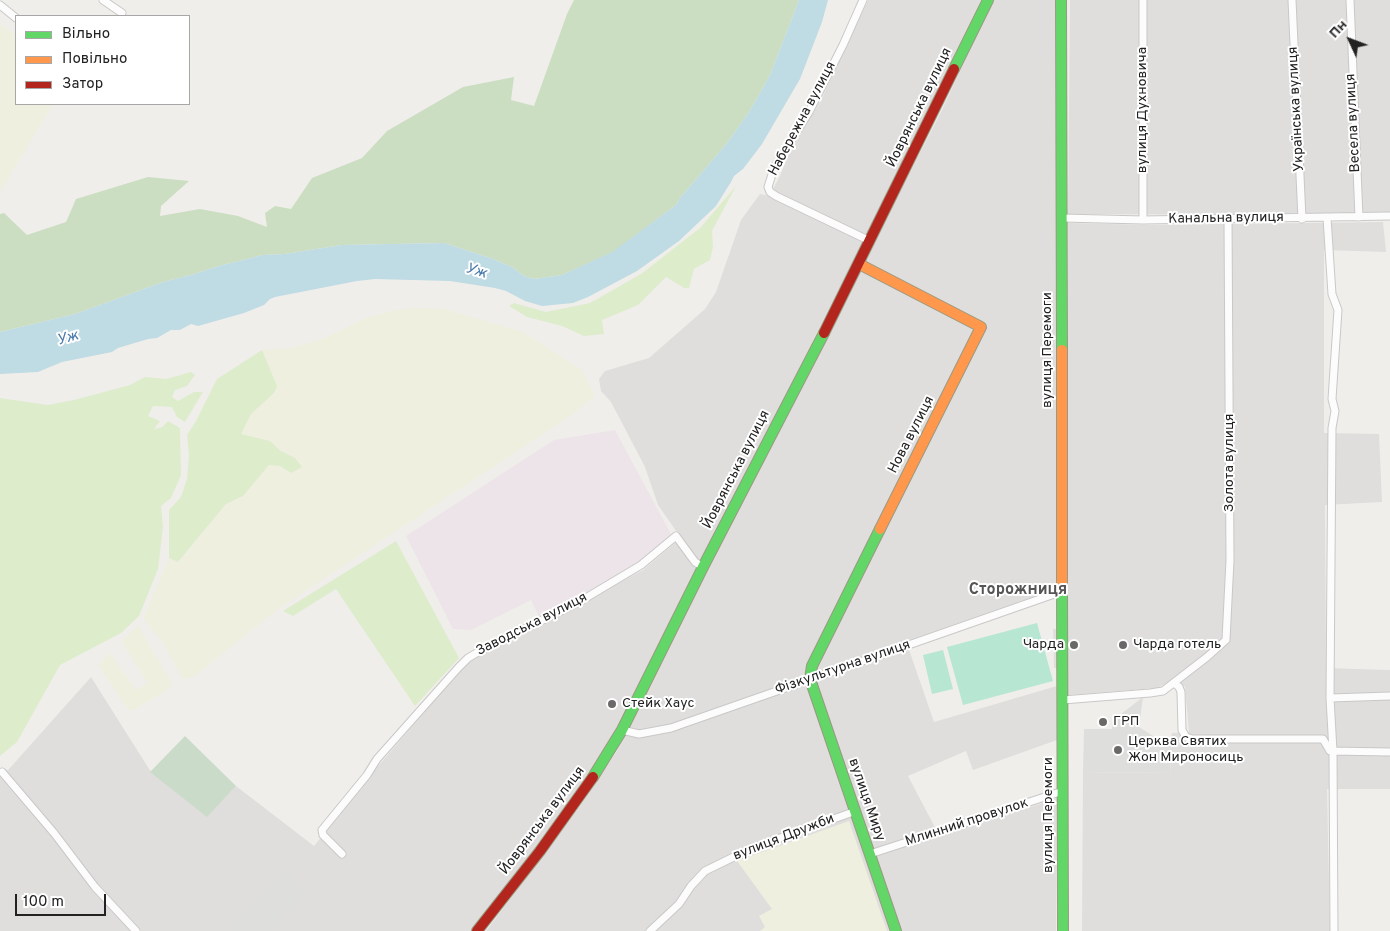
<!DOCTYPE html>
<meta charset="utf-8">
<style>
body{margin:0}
#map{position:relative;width:1390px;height:931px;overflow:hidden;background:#f0eeeb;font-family:Overpass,sans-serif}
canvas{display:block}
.legend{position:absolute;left:15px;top:15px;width:175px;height:90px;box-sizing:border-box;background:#fff;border:1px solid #a7a7a7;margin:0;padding:6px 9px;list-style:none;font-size:15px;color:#222}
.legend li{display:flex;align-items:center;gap:10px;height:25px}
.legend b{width:25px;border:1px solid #a7a7a7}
.north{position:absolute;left:1325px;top:15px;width:50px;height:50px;-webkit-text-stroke:4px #fff;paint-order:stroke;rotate:313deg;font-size:14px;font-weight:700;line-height:20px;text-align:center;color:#222}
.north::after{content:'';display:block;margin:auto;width:18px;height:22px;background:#222;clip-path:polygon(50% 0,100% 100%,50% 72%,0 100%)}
.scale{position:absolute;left:15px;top:894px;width:91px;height:22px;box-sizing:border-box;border:2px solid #222;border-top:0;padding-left:6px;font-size:15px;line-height:18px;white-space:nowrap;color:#222;-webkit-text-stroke:4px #fff;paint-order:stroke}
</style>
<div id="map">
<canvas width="1390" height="931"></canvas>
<ul class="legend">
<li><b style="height:6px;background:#63d668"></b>Вільно</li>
<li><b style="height:6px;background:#ff974d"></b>Повільно</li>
<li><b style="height:6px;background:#b3261e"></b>Затор</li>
</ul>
<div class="north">Пн</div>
<div class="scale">100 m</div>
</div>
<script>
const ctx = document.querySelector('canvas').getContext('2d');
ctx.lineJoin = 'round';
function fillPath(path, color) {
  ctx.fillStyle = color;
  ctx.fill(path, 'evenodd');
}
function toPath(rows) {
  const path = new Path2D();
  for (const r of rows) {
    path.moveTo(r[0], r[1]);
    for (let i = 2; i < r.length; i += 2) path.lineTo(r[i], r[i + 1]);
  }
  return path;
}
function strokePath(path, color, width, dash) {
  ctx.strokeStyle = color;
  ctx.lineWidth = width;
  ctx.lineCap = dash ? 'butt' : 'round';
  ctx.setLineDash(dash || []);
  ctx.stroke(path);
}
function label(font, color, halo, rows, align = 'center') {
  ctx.font = font + ' Overpass,sans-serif';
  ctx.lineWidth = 4;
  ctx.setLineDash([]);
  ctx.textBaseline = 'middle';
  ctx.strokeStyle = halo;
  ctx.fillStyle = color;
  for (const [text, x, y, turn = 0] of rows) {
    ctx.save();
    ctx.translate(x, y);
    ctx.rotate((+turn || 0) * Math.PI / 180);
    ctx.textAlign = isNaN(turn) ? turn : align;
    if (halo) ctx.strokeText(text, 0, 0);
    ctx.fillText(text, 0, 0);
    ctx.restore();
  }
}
const residential = toPath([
 [868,0,981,0,871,225,738,490,694,571,617,731,558,818,485,913,472,931,0,931,0,775,9,769,91,677,151,772,207,816,236,786,314,846,379,765,458,673,472,659,504,644,643,570,681,538,658,505,645,467,611,402,601,391,599,379,605,371,649,358,705,309,716,292,741,220,760,194,769,196,779,178,789,154,821,100],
 [993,0,1057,0,1058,588,906,641,934,722,1057,686,1057,740,973,770,966,751,908,776,939,835,1056,799,1056,931,486,931,581,805,617,751,723,538,941,112],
 [1070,0,1390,0,1390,213,1320,215,1068,214],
 [1383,222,1386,252,1324,250,1324,433,1379,434,1382,502,1325,505,1326,668,1390,670,1390,789,1327,789,1330,931,1082,931,1083,772,1171,773,1169,746,1172,733,1189,732,1185,687,1177,679,1156,688,1068,695,1068,223,1148,225]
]);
const industrial = toPath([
 [615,430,672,536,641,563,539,617,531,600,471,630,453,629,406,536,554,440]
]);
const religious = toPath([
 [1143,697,1139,727,1169,746,1171,773,1083,772,1084,729,1112,729,1112,721],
 [285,871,308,892,268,931,230,931]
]);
const farmland = toPath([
 [0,24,16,35,16,104,53,104,0,192],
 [414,308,444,309,523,332,582,370,595,396,570,416,277,610,195,676,187,679,183,679,162,641,143,619,169,558,179,562,226,504,243,496,269,465,280,466,291,473,295,458,281,451,270,441,241,434,251,414,274,393,277,386,262,350,291,348,322,339,366,318,396,310],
 [138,625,173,686,134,710,130,711,127,708,98,665,110,653,136,690,148,683,121,641],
 [849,821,887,931,760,931,765,927,759,916,772,909,737,861]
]);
const grass = toPath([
 [736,186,712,231,713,247,710,260,694,269,689,288,684,288,666,277,638,305,602,320,604,334,584,336,562,326,527,317,509,306,514,303,546,312,590,303,641,274,700,228],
 [262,350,277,386,274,393,251,414,241,434,270,441,281,451,295,458,302,467,291,473,280,466,269,465,243,496,226,504,178,562,169,558,169,510,181,497,187,479,189,455,187,435,196,421,217,379],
 [191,372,195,375,187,386,175,390,172,397,178,401,194,392,203,392,185,422,177,417,172,407,153,406,148,416,160,421,154,429,162,427,168,421,180,428,181,475,171,498,161,506,163,527,158,569,139,616,121,633,60,665,17,742,0,756,0,398,48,405,74,400,130,385,145,377,166,379],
 [396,541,459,658,415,706,336,589,293,616,283,611]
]);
const forest = toPath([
 [574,0,799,0,770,75,749,112,727,143,680,198,676,205,613,252,562,275,534,279,524,276,512,267,493,259,444,243,342,245,285,254,263,255,219,266,191,275,163,282,75,314,0,332,0,214,4,213,27,235,66,222,76,199,148,177,189,181,161,206,160,216,200,209,238,216,267,227,265,213,275,206,291,209,312,178,362,158,387,131,463,87,514,77,511,100,534,106,567,14]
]);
const cemetery = toPath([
 [185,736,236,786,207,817,150,772]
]);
const pitch = toPath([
 [1037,623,1053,681,963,705,947,647],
 [943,650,953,689,932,694,923,655]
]);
const parking = toPath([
 [1053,629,1060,629,1061,668,1054,668]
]);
const water = toPath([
 [799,0,828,0,822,22,800,79,762,144,743,169,734,176,731,182,716,206,679,241,637,271,588,297,573,303,542,306,525,301,506,291,495,288,450,281,375,279,357,281,275,297,270,299,264,305,244,313,198,326,191,324,180,330,171,330,157,338,148,339,118,348,112,352,62,362,38,372,0,374,0,332,75,314,163,282,191,275,219,266,263,255,285,254,342,245,444,243,493,259,512,267,524,276,534,279,562,275,612,252,676,205,680,198,727,143,749,112,770,75]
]);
const street = toPath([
 [103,0,122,13],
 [863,0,843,45,809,112,774,168,768,187,770,192,776,196,870,241],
 [1143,0,1143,220],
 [1292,0,1302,219],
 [1350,0,1359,217],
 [0,5,16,18],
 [1062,218,1143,220,1390,216],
 [1327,218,1332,294,1338,310,1332,399,1335,411,1332,428,1330,698,1333,751,1334,931],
 [1174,683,1179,687,1181,692,1182,730,1186,737,1192,739,1323,739,1330,751,1390,752],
 [1330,698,1390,696],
 [1063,700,1150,693,1163,691,1207,657,1226,640,1230,560,1228,219],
 [622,730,639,734,671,728,1063,591],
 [2,772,54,833,95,887,136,931],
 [342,854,323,835,322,830,367,775,377,759,458,668,468,658,478,652,579,602,641,565,676,536,695,562,703,567],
 [870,854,1063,791],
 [650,931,679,904,691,886,705,871,752,848,856,811]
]);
const fast = toPath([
 [1061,0,1062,350],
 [954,69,988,0],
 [880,529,812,666,810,679,896,931],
 [1062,583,1063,931],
 [593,777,622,730,703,567,824,333]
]);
const slow = toPath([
 [859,264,981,327,880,529],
 [1062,350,1062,583]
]);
const jam = toPath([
 [824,333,954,69],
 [477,931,540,851,593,777]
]);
const markers = [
 [1074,645,5,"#6a6968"],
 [1123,645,5,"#6a6968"],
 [612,704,5,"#6a6968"],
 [1103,722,5,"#6a6968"],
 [1118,750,5,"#6a6968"]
];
const streetNames = [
 ["Йоврянська вулиця",920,108,-64],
 ["Українська вулиця",1297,109,-93],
 ["вулиця Духновича",1143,110,-90],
 ["Набережна вулиця",803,119,-62],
 ["Весела вулиця",1354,123,-93],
 ["Канальна вулиця",1226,219,-1],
 ["вулиця Перемоги",1048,350,-90],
 ["Нова вулиця",912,435,-63],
 ["Золота вулиця",1230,463,-90],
 ["Йоврянська вулиця",737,470,-63],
 ["Заводська вулиця",532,625,-27],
 ["Фізкультурна вулиця",843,668,-19],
 ["вулиця Миру",866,800,71],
 ["вулиця Перемоги",1049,815,-90],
 ["Йоврянська вулиця",543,821,-53],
 ["Млинний провулок",967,823,-18],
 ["вулиця Дружби",784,838,-21]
];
const poiNames = [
 ["Чарда",1064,645,"right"],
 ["Чарда готель",1133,645],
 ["Стейк Хаус",622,704],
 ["ГРП",1113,722],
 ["Церква Святих",1128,742],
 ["Жон Мироносиць",1128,758]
];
const waterNames = [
 ["Уж",476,272,17],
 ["Уж",68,339,-16]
];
const quarterNames = [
 ["Сторожниця",1018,591]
];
fillPath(residential, '#dfdedc');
fillPath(industrial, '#ede4e9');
fillPath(religious, '#dededc');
fillPath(farmland, '#efefdf');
fillPath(grass, '#ddeccb');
fillPath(forest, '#cbdec1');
fillPath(cemetery, '#cadbca');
fillPath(pitch, '#b7e6d2');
fillPath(parking, '#e0dfde');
fillPath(water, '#bfdbe3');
strokePath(street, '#c9c8c7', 9);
strokePath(fast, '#999a82', 12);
strokePath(slow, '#999a82', 12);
strokePath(jam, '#999a82', 12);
strokePath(street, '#fdfcfc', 7);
strokePath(fast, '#63d668', 10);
strokePath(slow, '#ff974d', 10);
strokePath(jam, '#b3261e', 10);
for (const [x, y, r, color] of markers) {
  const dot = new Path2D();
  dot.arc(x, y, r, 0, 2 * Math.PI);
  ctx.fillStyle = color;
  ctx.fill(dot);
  strokePath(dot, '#fff', 2);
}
label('14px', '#222', '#fff', streetNames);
label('14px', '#222', '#fff', poiNames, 'left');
label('italic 15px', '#4a7aab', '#fff', waterNames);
label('bold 16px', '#555', '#fff', quarterNames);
</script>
